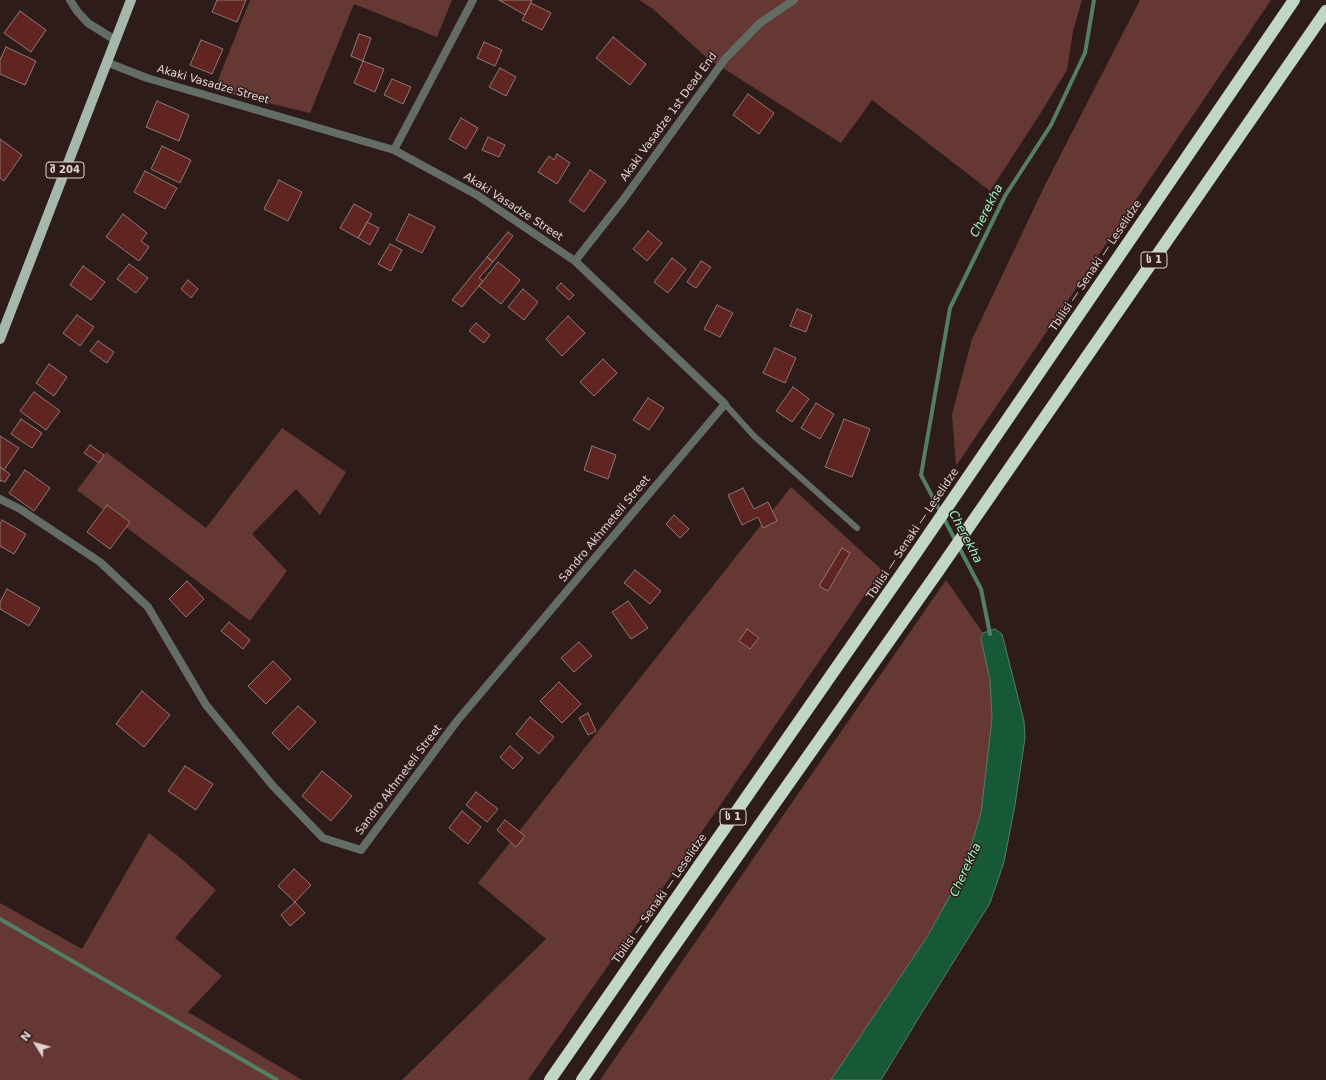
<!DOCTYPE html>
<meta charset="utf-8">
<style>
body{margin:0}
#map{position:relative;width:1326px;height:1080px;overflow:hidden;background:#2e1c1a;font-family:"DejaVu Sans",sans-serif}
canvas{display:block}
.north{position:absolute;left:16px;top:1024px;width:40px;height:40px;-webkit-text-stroke:3px #2e1c1a;paint-order:stroke;rotate:307deg;font-size:11px;font-weight:700;line-height:16px;text-align:center;color:#e2d4d3}
.north::after{content:'';display:block;margin:auto;width:14px;height:18px;background:#e2d4d3;clip-path:polygon(50% 0,100% 100%,50% 72%,0 100%)}
</style>
<div id="map">
<canvas width="1326" height="1080"></canvas>
<div class="north">N</div>
</div>
<script>
const ctx = document.querySelector('canvas').getContext('2d');
ctx.lineJoin = 'round';
function fillPath(path, color) {
  ctx.fillStyle = color;
  ctx.fill(path, 'evenodd');
}
function toPath(rows) {
  const path = new Path2D();
  for (const r of rows) {
    path.moveTo(r[0], r[1]);
    for (let i = 2; i < r.length; i += 2) path.lineTo(r[i], r[i + 1]);
  }
  return path;
}
function strokePath(path, color, width, dash) {
  ctx.strokeStyle = color;
  ctx.lineWidth = width;
  ctx.lineCap = dash ? 'butt' : 'round';
  ctx.setLineDash(dash || []);
  ctx.stroke(path);
}
function label(font, color, halo, rows, align = 'center') {
  ctx.font = font + ' "DejaVu Sans",sans-serif';
  ctx.lineWidth = 3;
  ctx.setLineDash([]);
  ctx.textBaseline = 'middle';
  ctx.strokeStyle = halo;
  ctx.fillStyle = color;
  for (const [text, x, y, turn = 0] of rows) {
    ctx.save();
    ctx.translate(x, y);
    ctx.rotate((+turn || 0) * Math.PI / 180);
    ctx.textAlign = isNaN(turn) ? turn : align;
    if (halo) ctx.strokeText(text, 0, 0);
    ctx.fillText(text, 0, 0);
    ctx.restore();
  }
}
const green = toPath([
 [250,0,452,0,437,37,354,4,310,113,214,90],
 [639,0,1082,0,1073,31,1067,70,1040,114,990,191,872,100,841,143,707,58,653,9],
 [1140,0,1271,0,956,466,952,414,972,339,1045,185],
 [282,428,346,472,320,515,296,489,252,534,287,571,250,621,77,490,106,452,206,528],
 [791,487,882,570,690,849,528,1080,402,1080,546,939,478,883],
 [946,580,983,633,981,639,990,680,992,719,981,813,968,856,951,894,927,937,831,1080,600,1080],
 [149,833,184,861,216,890,175,938,222,976,188,1012,302,1080,0,1080,0,903,82,949]
]);
const water = toPath([
 [995,629,1002,634,1024,721,1025,738,1015,805,1004,862,990,903,921,1014,881,1080,831,1080,927,937,951,894,968,856,981,813,992,719,990,680,981,639,983,633,995,629]
]);
const stream = toPath([
 [990,634,981,589,921,475,950,308,1005,196,1051,125,1085,53,1094,0],
 [0,919,277,1080]
]);
const building = toPath([
 [217,0,246,0,237,22,212,12,217,0],
 [499,0,532,0,525,15,499,0],
 [531,3,551,13,542,30,522,20,531,3],
 [20,11,46,30,31,52,4,33,20,11],
 [359,34,371,38,363,61,351,56,359,34],
 [613,37,646,64,630,85,596,58,613,37],
 [201,40,223,49,212,74,190,65,201,40],
 [484,42,502,50,495,66,477,58,484,42],
 [6,47,36,61,25,85,0,74,0,60,6,47],
 [363,61,384,69,375,92,354,83,363,61],
 [500,68,516,77,506,96,489,87,500,68],
 [392,79,411,87,403,104,384,95,392,79],
 [748,94,774,113,759,134,733,115,748,94],
 [157,101,189,115,179,141,146,127,157,101],
 [461,118,478,128,466,149,449,139,461,118],
 [488,137,505,145,499,157,482,150,488,137],
 [0,139,22,155,4,181,0,178,0,139],
 [162,146,191,160,180,183,151,169,162,146],
 [557,154,570,163,557,184,538,172,549,156,554,160,557,154],
 [590,170,606,181,584,212,569,201,590,170],
 [145,171,177,188,165,209,134,192,145,171],
 [279,180,302,192,288,221,264,209,279,180],
 [354,204,372,214,358,238,340,228,354,204],
 [123,214,147,233,141,241,149,247,139,261,106,237,123,214],
 [409,214,435,227,422,253,396,240,409,214],
 [367,222,379,228,370,245,358,238,367,222],
 [648,231,662,243,647,261,633,249,648,231],
 [508,232,513,236,493,262,487,257,508,232],
 [390,244,402,250,391,271,378,264,390,244],
 [487,257,493,262,479,278,483,281,462,307,452,300,487,257],
 [672,258,686,269,668,293,654,282,672,258],
 [701,261,711,267,696,288,687,282,701,261],
 [498,262,520,280,501,304,479,286,498,262],
 [129,264,148,278,136,293,117,279,129,264],
 [83,266,105,282,91,300,70,285,83,266],
 [188,280,198,289,191,298,181,289,188,280],
 [561,283,574,295,569,300,556,288,561,283],
 [523,289,538,302,524,320,508,307,523,289],
 [717,305,733,313,720,337,704,329,717,305],
 [797,309,812,315,806,332,790,326,797,309],
 [77,315,94,327,80,346,63,333,77,315],
 [568,316,585,333,562,356,546,339,568,316],
 [476,323,490,335,484,343,469,331,476,323],
 [98,341,114,352,107,363,90,351,98,341],
 [775,348,796,358,785,383,763,373,775,348],
 [603,359,617,373,594,396,580,382,603,359],
 [49,364,67,377,54,396,36,383,49,364],
 [793,387,809,399,792,422,776,411,793,387],
 [34,392,60,411,46,430,20,411,34,392],
 [648,398,664,408,649,430,633,420,648,398],
 [816,403,834,414,820,439,801,428,816,403],
 [21,419,42,433,32,448,11,434,21,419],
 [844,419,870,429,852,477,825,467,844,419],
 [0,436,19,448,4,470,0,467,0,436],
 [90,445,104,455,99,463,84,453,90,445],
 [592,446,616,455,608,479,584,470,592,446],
 [0,467,10,474,5,482,1,480,0,482,0,467],
 [25,470,50,488,34,511,9,493,25,470],
 [743,488,754,509,768,502,777,521,763,528,758,517,742,525,728,495,743,488],
 [107,505,130,522,110,549,87,532,107,505],
 [674,515,689,529,680,538,666,524,674,515],
 [2,520,26,534,14,554,0,546,0,524,2,520],
 [842,548,850,553,828,591,819,586,842,548],
 [635,570,661,591,650,604,624,583,635,570],
 [187,581,204,599,186,617,169,599,187,581],
 [7,589,40,608,29,626,0,609,0,602,7,589],
 [628,601,648,628,631,639,612,612,628,601],
 [229,622,250,640,243,649,221,631,229,622],
 [747,629,759,638,750,649,739,641,747,629],
 [579,642,592,656,574,672,561,658,579,642],
 [273,661,291,679,266,704,248,686,273,661],
 [559,682,581,704,562,723,540,701,559,682],
 [142,691,170,715,144,747,116,724,142,691],
 [298,706,316,722,289,750,272,733,298,706],
 [588,713,596,731,588,735,579,718,588,713],
 [530,717,554,737,539,754,516,734,530,717],
 [510,746,523,758,513,769,500,757,510,746],
 [185,766,213,784,196,810,168,791,185,766],
 [322,771,352,796,331,821,302,796,322,771],
 [476,792,498,809,487,822,466,805,476,792],
 [462,811,481,827,468,844,449,828,462,811],
 [505,820,525,836,516,847,497,830,505,820],
 [294,869,311,885,295,902,278,886,294,869],
 [295,902,305,913,290,926,281,915,295,902]
]);
const service = toPath([
 [725,404,754,436,857,528]
]);
const minor = toPath([
 [394,150,473,0],
 [575,261,623,200,725,59,760,23,794,0],
 [0,499,20,509,100,562,148,607,206,705,273,786,323,838,361,850,457,721,725,404,575,261,477,195,394,150,147,78,106,62]
]);
const tertiary = toPath([
 [70,0,77,11,88,23,115,40]
]);
const primary = toPath([
 [0,339,131,0]
]);
const motorway = toPath([
 [550,1080,916,553,1294,0],
 [582,1080,663,962,937,573,1326,11]
]);
const shields = [
 [65,170,38],
 [1154,260,26],
 [733,817,26]
];
const shieldNames = [
 ["შ 204",65,170],
 ["ს 1",1154,260],
 ["ს 1",733,817]
];
const streetNames = [
 ["Akaki Vasadze Street",213,85,16],
 ["Akaki Vasadze 1st Dead End",669,117,-54],
 ["Akaki Vasadze Street",513,207,33],
 ["Tbilisi — Senaki — Leselidze",1096,266,-56],
 ["Sandro Akhmeteli Street",605,529,-50],
 ["Tbilisi — Senaki — Leselidze",913,534,-56],
 ["Sandro Akhmeteli Street",399,780,-53],
 ["Tbilisi — Senaki — Leselidze",660,899,-55]
];
const waterNames = [
 ["Cherekha",987,211,-63],
 ["Cherekha",965,537,62],
 ["Cherekha",966,870,-65]
];
fillPath(green, '#653834');
fillPath(water, '#175936');
strokePath(water, '#547e65', 1);
strokePath(stream, '#547e65', 4);
fillPath(building, '#602421');
strokePath(building, '#907876', 1);
strokePath(service, '#646c66', 6);
strokePath(minor, '#646c66', 8);
strokePath(tertiary, '#646c66', 8);
strokePath(primary, '#a6b8ac', 10);
strokePath(motorway, '#c1d6c7', 12);
for (const [x, y, w] of shields) {
  const box = new Path2D();
  box.roundRect(x - w / 2, y - 8, w, 16, 3);
  ctx.fillStyle = '#2e1c1a';
  ctx.fill(box);
  strokePath(box, '#e2d4d3', 1);
}
label('bold 10px', '#e2d4d3', null, shieldNames);
label('11px', '#e2d4d3', '#2e1c1a', streetNames);
label('italic 12px', '#9cf7be', '#2e1c1a', waterNames);
</script>
